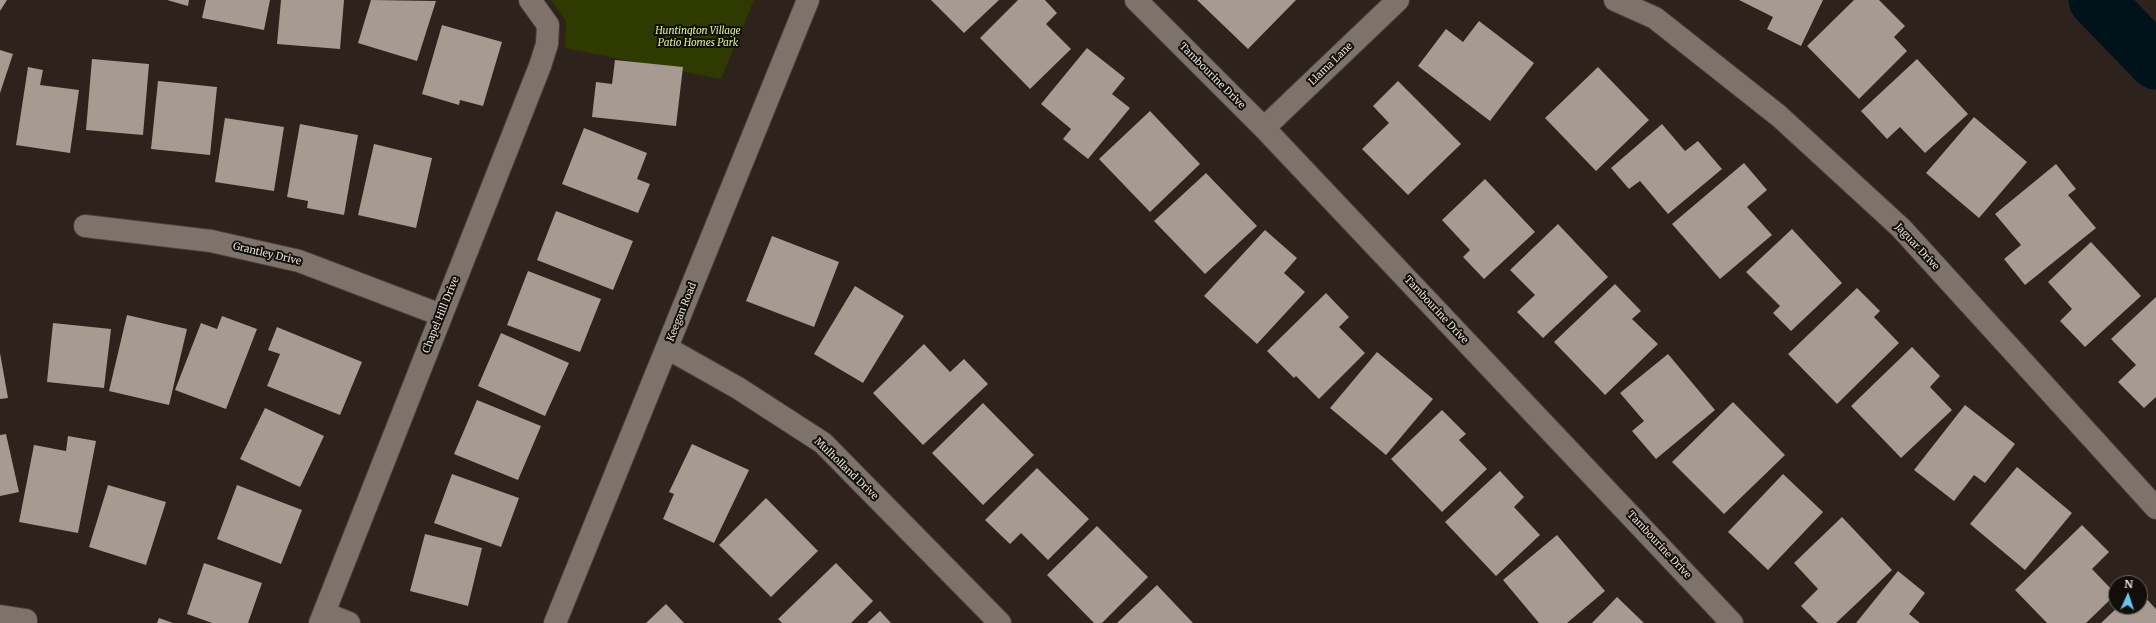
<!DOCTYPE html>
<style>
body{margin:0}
#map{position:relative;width:2156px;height:623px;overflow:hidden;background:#2d231c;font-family:Merriweather,serif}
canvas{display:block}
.north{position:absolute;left:2108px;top:575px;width:40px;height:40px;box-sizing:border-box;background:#120e0a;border:1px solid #67625d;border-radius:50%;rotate:3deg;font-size:11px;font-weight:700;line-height:16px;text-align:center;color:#e6dfda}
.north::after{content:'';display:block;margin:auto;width:14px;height:18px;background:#6bc3f2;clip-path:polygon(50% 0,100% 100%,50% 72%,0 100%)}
</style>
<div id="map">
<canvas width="2156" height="623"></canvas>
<div class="north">N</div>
</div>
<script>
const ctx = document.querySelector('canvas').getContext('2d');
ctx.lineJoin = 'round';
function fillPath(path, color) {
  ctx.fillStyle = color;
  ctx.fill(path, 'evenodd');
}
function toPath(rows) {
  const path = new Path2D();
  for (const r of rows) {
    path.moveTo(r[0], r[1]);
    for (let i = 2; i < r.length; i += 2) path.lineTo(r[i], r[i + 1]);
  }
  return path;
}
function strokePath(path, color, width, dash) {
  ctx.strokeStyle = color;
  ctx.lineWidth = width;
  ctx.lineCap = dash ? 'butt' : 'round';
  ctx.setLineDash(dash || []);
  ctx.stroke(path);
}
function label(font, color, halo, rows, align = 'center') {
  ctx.font = font + ' Merriweather,serif';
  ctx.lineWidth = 4;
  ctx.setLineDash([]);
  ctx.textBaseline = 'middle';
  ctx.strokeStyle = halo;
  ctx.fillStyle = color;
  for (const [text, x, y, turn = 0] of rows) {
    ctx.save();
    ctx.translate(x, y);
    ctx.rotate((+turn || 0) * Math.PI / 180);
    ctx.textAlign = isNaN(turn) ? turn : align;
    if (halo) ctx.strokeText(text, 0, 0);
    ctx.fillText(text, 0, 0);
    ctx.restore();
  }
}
const green = toPath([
 [551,0,754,0,721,79,565,48,566,21]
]);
const river = toPath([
 [2096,0,2156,62]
]);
const building = toPath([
 [0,0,7,0,0,11],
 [167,0,189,0,188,6],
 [206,0,270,0,264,30,202,18],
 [281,0,344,0,340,49,277,44],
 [371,0,436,1,417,61,358,43],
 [931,0,999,0,964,33],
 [1018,0,1045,0,1057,13,1046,24,1071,49,1030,89,980,38],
 [1197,0,1296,0,1248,49],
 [1739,0,1823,0,1801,46,1767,29,1773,17],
 [1854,0,1879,0,1905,26,1894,37,1907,51,1859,99,1807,46],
 [1479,21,1534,63,1490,121,1418,66,1446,29,1463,42],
 [442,25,502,42,483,106,460,100,459,105,422,94],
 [1087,48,1125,78,1112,94,1130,108,1088,159,1063,139,1071,129,1041,104],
 [0,50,13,54,0,93],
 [92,59,149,64,143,135,86,130],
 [1917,59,1968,114,1925,153,1900,127,1887,139,1861,111],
 [615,60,683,67,676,126,592,117,596,82,612,84],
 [28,67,43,70,40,85,79,90,70,153,16,145],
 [1598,67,1649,120,1596,171,1545,118],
 [158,81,217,87,210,155,151,149],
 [1398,81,1461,144,1408,195,1362,149,1389,123,1373,106],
 [1150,111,1200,164,1150,212,1099,159],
 [1974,117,2027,162,1979,218,1926,173],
 [225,118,284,127,274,191,215,182],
 [300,124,358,135,344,215,307,208,308,201,287,197],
 [1662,124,1685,151,1698,141,1722,169,1668,214,1640,181,1629,189,1611,168],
 [584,128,647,153,637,179,650,184,638,213,562,184],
 [374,144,432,158,416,228,358,215],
 [1744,163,1767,190,1747,207,1772,235,1720,279,1672,224],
 [2056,164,2076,189,2068,195,2096,228,2025,285,2004,259,2021,245,1995,214],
 [1206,173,1257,226,1205,274,1154,221],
 [1485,179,1535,232,1484,279,1463,257,1470,250,1442,220],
 [556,211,633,241,613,290,537,260],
 [1558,224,1608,277,1543,338,1517,312,1535,295,1510,270],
 [1792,229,1842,283,1791,331,1773,313,1780,306,1746,272],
 [1265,230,1297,258,1284,273,1305,292,1257,344,1204,296],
 [772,236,839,262,814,327,746,301],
 [2091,242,2141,296,2085,347,2060,321,2072,309,2048,282],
 [528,271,601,299,580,352,507,325],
 [1615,284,1641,311,1632,319,1658,344,1605,395,1554,342],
 [855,286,904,316,863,383,814,354],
 [1857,288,1880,311,1874,317,1899,343,1837,404,1788,354],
 [1326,293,1349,317,1339,327,1365,353,1319,399,1296,376,1294,378,1267,351],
 [2156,297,2156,397,2144,408,2118,382,2136,365,2111,339],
 [127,315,187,329,169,405,109,391],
 [222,316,257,329,226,409,175,390,201,323,217,329],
 [53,323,111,329,104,388,47,382],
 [277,327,362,362,340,415,267,386,280,354,268,350],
 [501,333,569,363,545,416,478,386],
 [924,344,950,372,964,359,988,384,923,445,873,393],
 [1912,347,1940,376,1930,387,1952,410,1901,458,1851,406],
 [1377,352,1433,399,1386,455,1330,408],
 [0,353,8,398,0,399],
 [1668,354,1715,410,1656,459,1632,431,1644,421,1620,393],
 [477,400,541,426,518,480,454,454],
 [1733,402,1785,455,1724,514,1672,462],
 [983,403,1034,455,983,505,932,453],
 [1965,405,2015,444,1985,483,1974,475,1954,501,1914,470],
 [265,408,324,436,300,487,240,459],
 [1442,410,1466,434,1459,440,1487,469,1442,512,1391,459],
 [6,434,19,492,0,496,0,435],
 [68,436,96,441,78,533,19,522,34,445,66,451],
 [692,444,749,470,714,543,663,519,674,494,669,492],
 [2017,467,2072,513,2025,570,1970,524],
 [1037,468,1089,519,1048,560,1021,533,1010,544,985,520],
 [1500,471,1524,497,1514,507,1540,535,1496,576,1445,522],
 [452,474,519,498,501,547,434,523],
 [1783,474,1823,512,1768,570,1728,532],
 [108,485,166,502,146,565,89,547],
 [237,485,302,510,281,564,217,539],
 [766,498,818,551,771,597,719,545],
 [1842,517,1892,570,1836,623,1818,623,1801,606,1818,589,1794,563],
 [2082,525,2109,552,2092,569,2116,594,2086,623,2047,623,2015,590],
 [1097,526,1148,577,1102,623,1094,623,1047,575],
 [425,534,482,548,468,606,410,591],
 [1557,535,1605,591,1567,623,1539,623,1503,580],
 [204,563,262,583,248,623,212,623,187,614],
 [836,563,873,601,851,623,782,623,778,619],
 [1898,571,1925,593,1909,614,1920,623,1856,623],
 [1157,585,1193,623,1117,623],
 [2140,592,2156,609,2156,623,2101,623,2118,607,2140,607],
 [1617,597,1644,623,1592,623],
 [666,604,684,623,646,623],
 [880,611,891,623,867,623],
 [159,618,173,623,157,623]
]);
const minor = toPath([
 [1136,0,1264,128,1732,623],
 [1615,0,1655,18,1779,116,1901,228,2156,508],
 [1264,128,1398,0],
 [85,226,211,241,299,261,441,315],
 [667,348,738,388,823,443,1000,623],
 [324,613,349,623],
 [0,616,26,620],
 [320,623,540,66,547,44,548,25,530,0]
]);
const tertiary = toPath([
 [555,623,808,0]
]);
const parkNames = [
 ["Huntington Village",698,31],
 ["Patio Homes Park",698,43]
];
const streetNames = [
 ["Llama Lane",1331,64,-44],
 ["Tambourine Drive",1212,76,45],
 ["Jaguar Drive",1917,247,47],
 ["Grantley Drive",267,254,13],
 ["Tambourine Drive",1436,310,47],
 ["Keegan Road",682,312,-68],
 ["Chapel Hill Drive",441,315,-68],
 ["Mulholland Drive",846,469,44],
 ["Tambourine Drive",1659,545,47]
];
fillPath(green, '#2e3a00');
strokePath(river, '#00131b', 55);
fillPath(building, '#a69a91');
strokePath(minor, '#473f3a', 24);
strokePath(tertiary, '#473f3a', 24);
strokePath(minor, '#7e736a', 22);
strokePath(tertiary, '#7e736a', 22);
label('italic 10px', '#d8f196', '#120e0a', parkNames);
label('10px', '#e6dfda', '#120e0a', streetNames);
</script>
